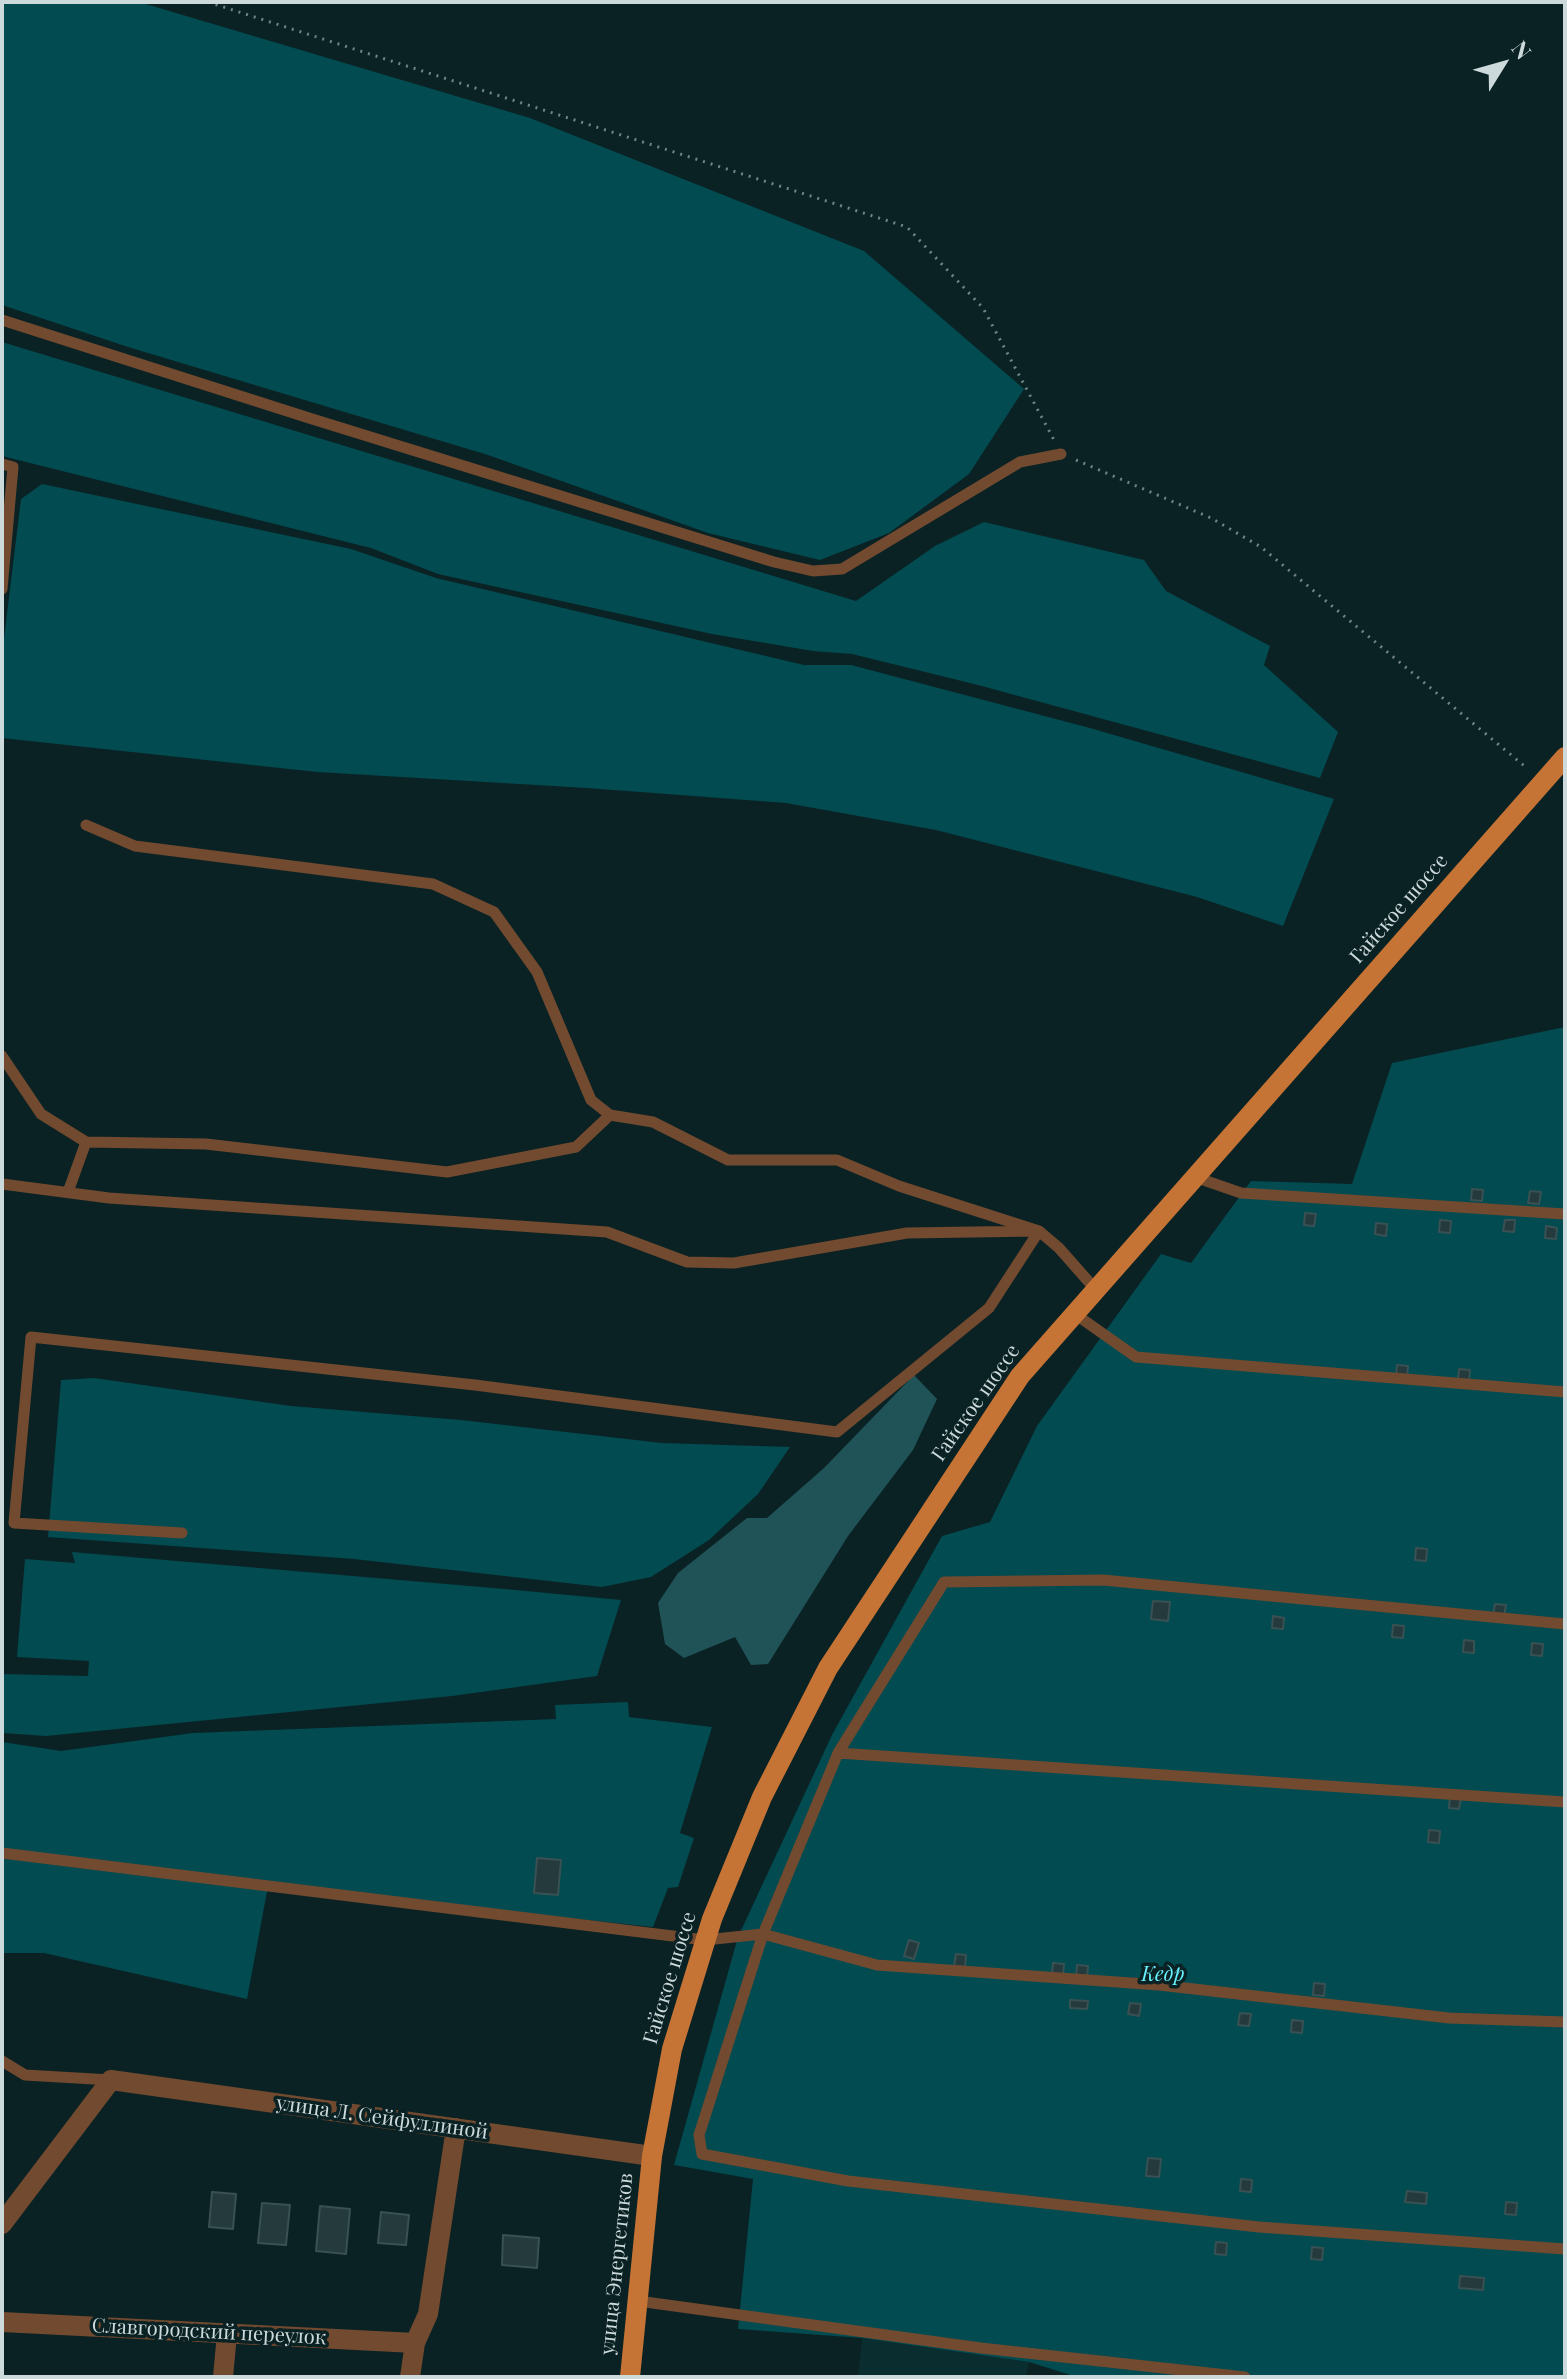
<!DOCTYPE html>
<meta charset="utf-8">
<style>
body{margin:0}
#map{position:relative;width:1567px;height:2379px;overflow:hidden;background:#0b2224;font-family:"Playfair Display",serif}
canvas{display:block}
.frame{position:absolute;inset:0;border:4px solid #cddadb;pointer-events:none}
.north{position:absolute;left:1463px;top:24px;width:80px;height:80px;-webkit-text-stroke:6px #0b2224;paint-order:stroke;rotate:53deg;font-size:22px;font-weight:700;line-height:32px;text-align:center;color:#cddadb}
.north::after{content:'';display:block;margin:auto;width:28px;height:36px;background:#cddadb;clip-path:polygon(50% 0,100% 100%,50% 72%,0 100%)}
</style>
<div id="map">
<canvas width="1567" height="2379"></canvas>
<div class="frame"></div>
<div class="north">N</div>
</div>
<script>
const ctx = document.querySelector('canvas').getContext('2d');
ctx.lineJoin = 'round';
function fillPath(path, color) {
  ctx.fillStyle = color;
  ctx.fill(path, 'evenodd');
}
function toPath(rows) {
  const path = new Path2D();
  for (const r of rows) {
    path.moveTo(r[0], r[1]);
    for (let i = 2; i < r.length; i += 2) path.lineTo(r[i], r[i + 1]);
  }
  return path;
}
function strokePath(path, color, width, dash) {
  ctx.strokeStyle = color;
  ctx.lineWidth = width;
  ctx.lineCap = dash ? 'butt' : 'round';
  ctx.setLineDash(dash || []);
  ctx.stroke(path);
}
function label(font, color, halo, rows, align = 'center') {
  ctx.font = font + ' "Playfair Display",serif';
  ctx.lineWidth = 7;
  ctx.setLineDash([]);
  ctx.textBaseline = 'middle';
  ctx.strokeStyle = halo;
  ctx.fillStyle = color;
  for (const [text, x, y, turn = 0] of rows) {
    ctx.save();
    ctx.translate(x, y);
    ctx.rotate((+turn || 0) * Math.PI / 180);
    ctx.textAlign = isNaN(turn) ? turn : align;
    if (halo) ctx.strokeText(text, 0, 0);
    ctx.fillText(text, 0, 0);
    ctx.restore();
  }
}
const built = toPath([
 [862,2338,1029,2362,1026,2377,858,2377]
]);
const green = toPath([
 [2,2,139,2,530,118,864,251,1024,389,969,474,889,533,820,560,708,533,488,455,128,347,2,305],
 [2,342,856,601,935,546,984,522,1144,560,1166,591,1270,646,1264,665,1338,732,1320,778,978,685,852,654,813,651,712,634,438,574,371,548,2,456],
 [42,484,351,549,436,578,804,665,851,665,1090,728,1334,799,1283,926,1197,897,936,830,786,803,587,788,317,772,2,738,2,655,21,499],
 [1565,1027,1565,2377,1077,2377,1029,2362,862,2338,738,2329,753,2179,674,2165,738,1937,832,1735,942,1536,990,1522,1037,1426,1161,1254,1191,1263,1251,1181,1352,1184,1392,1063],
 [94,1378,291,1406,461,1420,662,1443,790,1447,758,1494,709,1540,651,1577,602,1587,354,1559,48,1537,61,1380],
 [72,1552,505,1589,621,1600,597,1676,452,1696,46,1736,2,1733,2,1674,88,1676,89,1661,17,1657,25,1559,75,1563],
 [628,1702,629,1717,712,1727,680,1833,694,1838,678,1887,668,1888,653,1927,268,1886,247,1999,44,1953,2,1953,2,1742,61,1751,193,1733,556,1719,555,1705]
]);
const forest = toPath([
 [914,1375,937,1399,913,1450,848,1536,768,1664,751,1665,735,1637,684,1658,665,1644,658,1603,678,1573,747,1518,767,1518,824,1468]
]);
const building = toPath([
 [1472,1189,1483,1190,1482,1201,1471,1200,1472,1189],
 [1530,1191,1541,1192,1539,1204,1528,1203,1530,1191],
 [1305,1213,1316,1214,1314,1226,1304,1225,1305,1213],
 [1440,1220,1451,1221,1450,1233,1439,1232,1440,1220],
 [1505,1220,1515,1220,1514,1232,1503,1231,1505,1220],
 [1376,1223,1387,1224,1386,1236,1375,1234,1376,1223],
 [1546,1226,1557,1228,1556,1239,1545,1238,1546,1226],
 [1397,1365,1408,1366,1407,1378,1396,1377,1397,1365],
 [1459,1369,1470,1370,1469,1381,1458,1380,1459,1369],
 [1416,1548,1427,1549,1426,1561,1415,1560,1416,1548],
 [1153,1601,1170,1602,1168,1621,1151,1619,1153,1601],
 [1495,1604,1506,1605,1504,1617,1493,1615,1495,1604],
 [1273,1616,1284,1618,1283,1629,1272,1628,1273,1616],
 [1393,1625,1404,1626,1403,1638,1392,1637,1393,1625],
 [1464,1640,1474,1641,1474,1653,1463,1652,1464,1640],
 [1532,1643,1543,1644,1542,1656,1531,1655,1532,1643],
 [1450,1796,1461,1797,1459,1809,1449,1808,1450,1796],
 [1429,1830,1440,1831,1439,1843,1428,1842,1429,1830],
 [537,1858,561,1860,558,1895,534,1893,537,1858],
 [909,1940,919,1943,914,1959,904,1956,909,1940],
 [956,1954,966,1955,965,1967,954,1966,956,1954],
 [1053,1963,1064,1964,1063,1976,1052,1975,1053,1963],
 [1077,1965,1088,1966,1087,1978,1076,1977,1077,1965],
 [1314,1983,1325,1984,1324,1996,1313,1995,1314,1983],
 [1070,2000,1088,2001,1087,2009,1070,2008,1070,2000],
 [1130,2003,1141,2004,1139,2016,1128,2014,1130,2003],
 [1240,2013,1251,2014,1249,2026,1238,2025,1240,2013],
 [1292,2020,1303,2021,1302,2033,1291,2032,1292,2020],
 [1148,2158,1161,2159,1159,2177,1146,2176,1148,2158],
 [1241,2179,1252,2180,1251,2192,1240,2191,1241,2179],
 [1407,2191,1427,2193,1426,2204,1405,2202,1407,2191],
 [212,2192,236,2194,233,2229,209,2227,212,2192],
 [1506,2202,1517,2203,1516,2215,1505,2214,1506,2202],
 [262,2203,290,2205,286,2245,258,2243,262,2203],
 [320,2206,350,2209,346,2254,316,2251,320,2206],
 [381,2212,409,2215,406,2245,378,2243,381,2212],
 [503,2235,539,2238,537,2268,502,2265,503,2235],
 [1216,2242,1227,2243,1226,2255,1215,2254,1216,2242],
 [1312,2247,1323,2248,1322,2260,1311,2259,1312,2247],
 [1460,2276,1484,2278,1483,2290,1459,2288,1460,2276]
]);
const path = toPath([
 [208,2,907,227,983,308,1054,440],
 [1076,460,1211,518,1261,547,1528,769]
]);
const lane = toPath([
 [2,320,309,418,774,562,813,571,842,569,1020,462,1061,454],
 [2,464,13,467,2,589],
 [86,825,135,846,433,884,494,912,537,972,591,1100,610,1115],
 [2,1056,41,1114,86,1142],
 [1195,1177,1241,1193,1565,1214],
 [2,1184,109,1198,607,1232,687,1262,734,1263,907,1233,1039,1231,1059,1248,1096,1290],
 [68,1192,86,1142,206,1144,447,1172,576,1147,610,1115,653,1122,728,1160,837,1160,899,1186,1039,1231,989,1308,837,1432,475,1385,31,1337,14,1523,182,1533],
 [1075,1314,1136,1357,1565,1392],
 [838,1753,1565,1802],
 [2,1853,705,1940,763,1934,838,1753,944,1582,1103,1580,1565,1624],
 [1565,2022,1449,2018,1159,1985,877,1965,763,1934,699,2135,702,2154,848,2181,1259,2227,1565,2249],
 [2,2061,25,2075,111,2080],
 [638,2301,981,2348,1245,2377]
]);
const street = toPath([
 [2,2224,111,2080,652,2156],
 [2,2322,415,2343],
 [223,2377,227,2334],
 [410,2377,415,2343,428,2314,456,2128]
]);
const primary = toPath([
 [630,2377,652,2156,672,2049,712,1919,762,1797,828,1668,1020,1376,1565,757]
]);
const streetNames = [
 ["Гайское шоссе",1399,909,-49],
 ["Гайское шоссе",976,1403,-55],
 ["Гайское шоссе",670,1978,-73],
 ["улица Л. Сейфуллиной",382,2118,8],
 ["улица Энергетиков",617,2264,-84],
 ["Славгородский переулок",209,2332,3]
];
const parkNames = [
 ["Кедр",1163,1975]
];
fillPath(built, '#0a2d30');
fillPath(green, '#024b51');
fillPath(forest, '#205358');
fillPath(building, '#243a3d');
strokePath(building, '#3a5153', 2);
strokePath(path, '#728385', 3, [2, 6]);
strokePath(lane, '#724a2f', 11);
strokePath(street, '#724a2f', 20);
strokePath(primary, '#c67436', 20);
label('20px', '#cddadb', '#0b2224', streetNames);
label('italic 20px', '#67f2ff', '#0b2224', parkNames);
</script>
